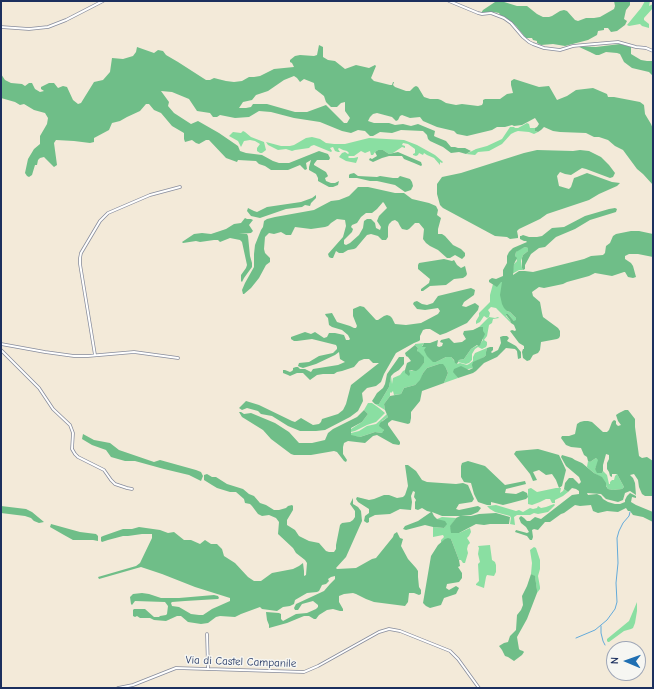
<!DOCTYPE html>
<style>
body{margin:0}
#map{position:relative;width:654px;height:689px;overflow:hidden;background:#f3ead9;font-family:"Comic Neue",sans-serif}
canvas{display:block}
.frame{position:absolute;inset:0;border:2px solid #1b2f5e;pointer-events:none}
.north{position:absolute;left:606px;top:641px;width:40px;height:40px;box-sizing:border-box;background:#f6f6f2;border:1px solid #9ea6b7;border-radius:50%;rotate:272deg;font-size:11px;font-weight:700;line-height:16px;text-align:center;color:#1b2f5e}
.north::after{content:'';display:block;margin:auto;width:14px;height:18px;background:#1f6fb2;clip-path:polygon(50% 0,100% 100%,50% 72%,0 100%)}
</style>
<div id="map">
<canvas width="654" height="689"></canvas>
<div class="frame"></div>
<div class="north">N</div>
</div>
<script>
const ctx = document.querySelector('canvas').getContext('2d');
ctx.lineJoin = 'round';
function fillPath(path, color) {
  ctx.fillStyle = color;
  ctx.fill(path, 'evenodd');
}
function toPath(rows) {
  const path = new Path2D();
  for (const r of rows) {
    path.moveTo(r[0], r[1]);
    for (let i = 2; i < r.length; i += 2) path.lineTo(r[i], r[i + 1]);
  }
  return path;
}
function strokePath(path, color, width, dash) {
  ctx.strokeStyle = color;
  ctx.lineWidth = width;
  ctx.lineCap = dash ? 'butt' : 'round';
  ctx.setLineDash(dash || []);
  ctx.stroke(path);
}
function label(font, color, halo, rows, align = 'center') {
  ctx.font = font + ' "Comic Neue",sans-serif';
  ctx.lineWidth = 3;
  ctx.setLineDash([]);
  ctx.textBaseline = 'middle';
  ctx.strokeStyle = halo;
  ctx.fillStyle = color;
  for (const [text, x, y, turn = 0] of rows) {
    ctx.save();
    ctx.translate(x, y);
    ctx.rotate((+turn || 0) * Math.PI / 180);
    ctx.textAlign = isNaN(turn) ? turn : align;
    if (halo) ctx.strokeText(text, 0, 0);
    ctx.fillText(text, 0, 0);
    ctx.restore();
  }
}
const green = toPath([
 [645,1,650,1,649,6,653,4,653,8,644,18,644,20,649,24,649,28,642,26,640,24,629,26,627,25,641,8],
 [527,123,529,124,530,128,535,128,535,131,538,132,534,134,529,132,518,131,515,132,511,134,502,144,489,151,478,152,475,155,466,154,476,149,487,146,502,139,510,127,514,127,515,128,518,128],
 [243,131,245,132,251,137,264,142,266,150,262,153,260,153,257,151,257,148,260,144,255,141,250,140,244,141,241,147,238,141,229,136,233,132,241,133],
 [312,137,320,139,326,143,334,144,345,144,369,138,404,140,417,145,435,155,443,162,442,163,440,162,440,165,434,158,427,155,424,153,423,155,419,153,418,155,416,156,413,155,413,154,415,153,415,149,408,144,403,143,402,145,405,146,405,148,402,147,393,153,389,154,383,150,378,150,375,152,373,155,371,155,370,151,365,153,361,151,354,156,349,156,348,157,349,158,354,158,358,157,358,158,356,163,346,161,339,157,342,153,345,152,348,154,349,153,347,151,343,150,339,148,338,149,340,152,338,152,335,151,333,147,330,148,332,151,331,152,314,145,311,146,309,148,295,150,292,151,286,149,278,150,268,145,266,142,281,146,290,146,294,145,306,138],
 [525,247,528,248,528,251,523,255,521,261,522,268,523,270,519,270,512,274,514,264,517,261,515,256,516,252,518,250],
 [501,281,502,282,502,286,507,311,510,312,516,318,516,321,514,321,508,314,506,314,506,316,510,320,511,323,496,308,491,307,488,310,490,313,489,317,487,318,484,316,480,322,476,324,476,321,479,316,479,313,490,302,490,295,493,284],
 [489,317,495,318,498,317,499,318,493,319,492,323,489,325,487,336,484,340,487,342,487,345,486,347,482,349,478,347,475,349,472,354,472,360,469,363,466,364,458,362,459,360,464,359,471,349,480,344,483,340,483,327,479,327],
 [424,343,422,346,427,347,436,362,446,357,451,357,457,364,460,363,467,365,469,364,473,361,473,357,475,353,487,348,486,352,486,355,484,357,473,363,473,368,454,372,458,378,444,383,448,373,446,368,439,364,427,368,423,373,421,380,415,385,404,388,401,394,394,395,393,391,391,393,390,392,390,396,384,404,385,410,375,404,379,404,389,387,391,376,392,384,393,378,400,375,403,371,405,370,405,373,410,370,412,371,420,367,424,363,417,351,418,348,415,345,415,344],
 [368,403,372,403,379,408,385,413,376,422,367,425,355,431,351,432,351,429,362,422,368,414,364,410],
 [387,414,388,417,382,421,384,432,382,433,375,432,360,437,351,436,351,433,359,431,367,426,376,424],
 [596,458,599,460,595,469,602,473,603,471,607,475,609,484,610,484,610,482,612,480,614,480,615,476,617,474,624,487,622,489,613,490,608,489,602,478,594,473,587,467,588,461,590,462],
 [531,488,537,492,556,488,561,488,560,493,563,491,564,489,568,492,563,496,555,500,555,503,552,503,550,499,546,499,540,502,532,505,528,504,528,489],
 [554,504,555,505,548,512,538,514,534,513,530,515,517,515,514,517,515,525,510,524,511,518,510,516,495,512,490,509,487,506,496,505,516,511,519,510,523,512,530,508,533,509,537,508,538,506,541,508,546,507],
 [442,517,456,518,450,527,459,533,470,528,471,532,469,536,467,538,469,541,470,543,468,545,467,549,468,553,465,563,463,563,461,560,459,560,451,539,441,543,441,540,444,537,443,535,433,537,433,527,444,528,446,524,437,519],
 [490,545,492,560,495,562,496,565,496,572,494,576,487,575,486,577,484,588,476,585,476,584,479,581,478,564,480,562,478,554,479,548,478,546],
 [534,547,536,548,540,560,540,569,538,576,540,587,540,589,537,593,537,590,535,577,531,574,532,563,530,550],
 [637,602,637,611,635,623,633,628,631,629,624,631,609,642,608,642,607,641,607,639,629,621]
]);
const forest = toPath([
 [501,1,517,6,527,6,537,14,543,17,549,17,552,16,560,11,564,10,567,11,575,20,578,21,586,18,594,18,600,17,614,9,615,6,614,1,630,1,630,5,626,10,624,19,627,21,625,25,617,31,611,32,608,28,604,28,604,30,598,31,597,35,588,40,565,46,553,44,541,45,537,43,537,41,533,40,532,38,526,38,516,26,506,18,500,15,499,13,493,12,481,13,483,10,495,2],
 [620,44,631,47,631,54,641,60,647,61,653,61,653,79,652,75,649,72,632,68,624,62,620,54,617,53,606,52,599,55,596,55,590,52,577,46,596,47],
 [319,45,323,47,323,57,328,60,335,61,345,69,356,65,369,68,375,65,376,66,371,78,374,81,390,85,392,85,393,82,394,82,393,85,395,87,406,91,410,91,414,87,416,86,418,87,424,97,430,99,438,99,441,100,446,103,456,105,462,104,478,106,482,105,483,103,483,100,485,99,500,99,507,94,513,93,511,85,511,81,514,79,539,87,549,86,557,100,567,96,576,90,593,88,607,94,608,97,614,97,640,102,644,105,645,114,651,124,653,129,653,185,643,174,637,169,623,150,615,146,608,140,599,137,594,137,586,133,560,132,553,131,544,127,541,130,538,132,535,131,535,128,537,127,539,124,535,118,522,125,514,126,512,125,505,127,497,127,492,130,467,136,457,134,454,131,437,127,423,121,420,117,410,118,402,115,400,116,398,120,396,121,392,117,377,113,373,114,370,117,368,121,374,123,389,123,395,125,403,124,411,126,418,124,435,131,434,136,436,137,446,141,451,147,455,147,458,148,465,148,471,151,466,154,459,152,451,153,443,147,430,141,428,139,427,135,423,131,401,130,392,133,380,132,373,136,370,136,365,131,358,130,351,133,342,131,320,122,294,118,271,112,259,111,249,117,235,118,220,115,217,117,213,117,210,113,197,111,189,99,172,92,161,91,169,102,168,106,174,113,191,124,198,121,219,133,238,146,240,151,246,153,262,155,273,161,279,163,289,163,319,151,328,154,330,158,329,160,317,160,314,164,314,165,326,172,328,176,327,177,325,178,326,181,331,183,335,183,339,181,338,185,333,187,329,187,318,181,318,178,316,174,309,170,309,167,311,160,306,163,307,169,305,170,300,165,288,170,271,170,265,166,259,164,256,161,238,160,237,162,226,158,209,140,206,140,199,144,196,143,192,140,185,142,184,139,184,133,172,126,161,113,154,110,149,104,146,104,140,111,127,117,120,121,112,123,109,130,94,138,94,142,90,143,74,141,56,140,54,143,57,165,54,167,44,157,40,158,38,160,37,165,35,165,32,175,29,177,27,176,25,173,28,159,34,149,40,144,40,136,47,124,48,118,45,113,34,110,24,104,20,105,15,102,1,98,1,74,5,80,11,83,22,84,25,86,29,83,32,83,35,89,40,92,44,91,41,89,41,87,49,83,54,83,58,88,63,86,67,87,73,100,78,104,81,103,94,82,103,80,110,72,112,58,123,59,133,56,136,52,137,47,154,53,158,50,163,51,166,55,178,62,206,80,210,80,214,78,226,81,234,82,242,81,249,77,254,77,260,76,274,69,294,67,292,63,290,62,290,60,295,56,300,55,314,56,317,55],
 [294,76,297,78,300,82,304,79,314,83,315,89,324,96,326,102,331,107,337,107,341,103,345,102,345,111,350,118,347,123,344,123,326,105,307,112,295,112,267,104,253,104,251,107,246,108,239,108,243,102,252,100,256,95,268,91,284,80],
 [378,150,383,150,389,154,398,152,421,162,422,165,421,166,414,163,404,159,402,156,389,156,382,158,373,162,369,160,370,158,372,159,377,156,375,152],
 [537,150,573,151,580,150,589,151,601,157,609,165,615,173,613,177,610,178,586,169,582,168,571,175,565,174,560,172,557,176,559,186,569,189,571,187,574,178,577,177,587,173,612,182,620,183,617,186,599,194,589,200,547,214,540,219,519,229,517,231,518,236,518,238,510,239,507,237,495,236,443,208,440,205,437,194,437,184,442,177,461,173,524,153],
 [354,173,358,176,377,177,380,176,393,178,398,178,400,176,410,179,412,182,413,186,411,190,405,192,395,185,377,181,370,181,357,178,349,178,349,175,350,174],
 [358,187,368,187,395,193,404,193,412,199,429,203,436,206,438,210,437,215,441,218,438,229,438,234,442,234,445,236,453,245,461,249,465,253,465,256,462,259,455,255,450,258,447,258,438,250,430,246,426,243,423,239,424,229,419,223,415,223,409,229,407,230,402,229,400,226,398,222,395,220,392,221,389,224,388,227,388,237,386,240,382,240,378,236,371,234,367,235,356,248,354,249,348,250,343,253,339,253,336,251,333,258,331,258,329,257,328,254,343,237,346,226,345,220,337,219,331,223,328,226,325,227,311,229,295,227,291,235,286,235,281,232,274,234,269,233,265,237,264,249,265,253,270,258,270,262,266,265,259,278,251,288,244,294,243,294,242,290,245,283,254,267,254,254,255,245,261,230,263,227,264,221,267,219,275,217,314,210,331,201,339,200,349,196],
 [383,202,384,203,387,208,379,216,377,221,381,227,380,230,376,228,375,223,371,219,367,219,364,221,363,228,359,235,350,243,346,245,344,244,344,240,352,232,353,229,351,227,352,225,357,223,361,217,366,213,372,213,377,209],
 [316,195,316,198,311,203,310,206,305,205,302,207,286,209,260,218,251,216,247,211,248,208,254,211,257,212,267,207,301,202,312,198],
 [615,208,617,209,616,212,590,220,575,229,556,237,545,247,539,248,531,254,525,265,525,269,523,270,522,268,522,258,523,255,528,251,528,248,525,247,523,248,516,252,515,256,517,258,514,264,513,275,519,271,525,271,533,272,584,259,591,256,603,255,605,253,606,246,610,243,613,236,616,234,631,231,639,231,653,234,653,257,638,254,629,254,625,256,625,259,631,263,633,266,636,277,633,278,628,277,625,272,624,272,612,276,595,273,589,276,567,282,563,284,544,288,539,287,532,292,533,296,540,302,542,313,543,317,558,328,560,331,560,336,559,338,557,339,541,342,540,350,538,353,533,355,530,360,527,361,523,358,522,352,523,349,524,349,524,346,519,343,510,331,512,330,515,331,516,330,514,325,511,323,510,320,506,315,506,314,508,314,514,321,516,320,516,318,510,312,507,311,504,308,502,304,500,295,502,282,501,282,497,287,489,282,489,280,492,278,496,279,503,276,503,270,507,263,507,256,509,252,513,248,527,242,526,241,524,241,520,239,520,236,521,236,523,235,529,237,537,237,542,236,552,228,564,227,585,216,609,209],
 [245,218,247,219,251,219,253,220,249,225,253,231,251,233,239,234,247,234,248,236,250,256,252,263,252,267,244,278,242,282,241,281,241,275,246,268,247,265,242,242,240,240,230,238,220,242,218,240,214,240,200,242,196,241,183,243,182,242,194,234,202,233,211,234,226,229,234,224,241,223],
 [444,259,452,261,454,260,457,265,461,268,465,266,467,274,466,276,463,278,454,279,446,285,430,286,423,291,421,291,421,289,429,283,430,279,418,269,418,265,419,263],
 [471,288,475,290,474,295,464,302,462,306,466,307,475,303,479,306,478,310,467,323,446,333,440,335,430,329,426,329,423,330,420,336,420,340,419,341,414,343,396,353,384,374,381,382,376,386,367,388,362,393,363,401,358,411,350,417,325,430,316,431,300,431,288,426,272,416,261,414,258,411,247,408,242,410,239,408,246,401,259,405,292,421,295,422,301,418,313,425,319,424,321,422,322,419,338,414,343,410,346,404,351,385,379,363,373,363,369,359,364,359,359,361,354,367,342,371,337,372,334,374,323,374,317,375,310,380,303,373,297,373,290,376,288,375,283,373,283,370,285,370,290,372,292,371,293,370,293,368,296,367,298,367,300,369,305,369,311,372,313,369,338,365,345,362,340,359,339,352,335,355,316,364,303,368,300,367,298,366,299,363,309,362,319,356,333,353,337,349,337,347,336,345,312,339,297,341,294,341,291,339,291,337,305,332,311,334,315,332,324,338,327,337,329,333,335,333,344,335,346,340,349,340,350,339,348,335,342,330,332,327,329,325,328,318,326,316,325,314,332,313,337,322,350,326,354,328,356,328,357,326,353,316,353,309,360,306,364,307,376,320,378,320,384,316,387,315,390,316,392,318,395,324,406,325,421,323,438,314,440,311,438,308,425,310,417,309,413,304,414,302,417,301,422,304,427,305,433,303,438,296],
 [479,327,483,327,483,331,485,334,480,345,479,346,477,345,471,349,464,359,459,360,457,364,455,363,454,360,451,357,446,357,436,362,433,362,427,356,424,350,426,347,422,347,424,343,430,343,438,340,437,346,439,347,442,346,443,343,440,342,441,340,449,338,454,343,462,342,466,339,463,334,464,331,473,330],
 [503,336,507,336,509,338,507,341,516,346,521,352,521,358,518,359,517,351,515,349,506,348,497,357,484,363,476,371,473,373,458,378,453,372,454,369,461,366,469,370,473,368,472,365,473,362,484,357,486,355,486,352,487,348,490,347,493,347,493,350,491,352,492,353,498,350,501,343,500,337],
 [415,345,418,348,417,351,419,352,424,357,424,363,419,369,416,371,410,370,409,371,410,374,409,376,405,373,405,370,407,363,411,361,408,357,406,356,405,353],
 [399,357,404,357,404,364,399,370,394,373,391,376,389,387,379,404,375,404,372,401,374,398,377,393,383,388,385,384,387,374],
 [439,364,443,364,446,368,448,373,444,383,422,391,420,401,411,412,411,418,410,423,408,424,392,420,388,423,388,425,400,442,400,444,399,445,393,444,377,435,373,436,365,443,348,441,344,443,343,447,343,454,347,460,346,462,344,461,337,452,334,451,311,455,294,455,291,454,271,439,263,430,242,417,239,412,241,412,244,414,251,413,275,423,289,432,299,443,312,443,325,440,328,433,333,429,357,417,364,410,368,414,362,422,351,428,351,435,360,437,375,432,382,433,384,430,379,426,380,423,388,417,385,410,384,404,390,396,401,394,404,388,415,385,420,380,423,373,427,368],
 [625,410,628,410,635,419,635,427,639,456,642,458,647,457,653,461,653,496,645,496,642,494,639,487,638,480,634,474,630,475,633,478,635,483,636,495,630,491,625,493,623,500,618,502,606,499,601,494,587,493,588,495,597,494,601,496,603,499,608,502,615,504,620,504,625,502,625,500,627,496,630,493,636,496,636,498,632,497,631,502,636,505,653,512,653,522,643,517,633,515,630,511,628,511,626,508,618,512,607,511,598,513,593,511,591,505,580,506,575,505,564,513,561,514,550,522,545,522,538,530,534,529,532,530,533,537,532,540,530,540,527,536,515,532,516,530,527,533,529,532,526,527,521,523,519,518,521,516,524,518,527,521,530,521,535,517,541,519,572,495,579,494,579,491,576,489,572,488,568,492,564,489,565,483,569,478,573,478,579,484,581,482,579,477,566,466,561,457,562,455,572,458,575,460,582,463,594,473,602,477,606,483,606,486,608,489,613,490,622,489,624,487,617,474,612,474,612,477,610,476,609,472,607,469,607,463,609,459,609,455,606,454,603,465,603,471,602,473,597,473,595,469,598,460,596,458,590,462,588,461,587,457,584,455,581,448,571,447,566,445,561,438,562,436,569,436,575,434,577,424,580,422,584,421,588,421,592,422,603,432,607,432,609,430,612,422,614,420,616,421,616,424,618,426,621,425,618,421,616,415,619,413],
 [83,434,94,440,110,443,119,450,154,462,160,460,196,470,201,472,203,476,201,481,189,475,164,469,135,461,125,461,111,457,106,450,92,445,82,439],
 [538,449,559,455,566,470,562,486,559,488,556,480,552,474,546,475,539,470,533,472,537,480,533,481,530,474,514,454,516,451],
 [468,461,485,466,505,485,525,481,526,484,506,489,505,493,516,494,523,491,527,493,528,497,526,499,511,503,503,505,491,502,491,505,487,505,478,502,474,494,471,483,464,482,461,477,461,466,462,463],
 [405,465,408,465,416,471,422,480,427,482,456,484,463,483,468,485,474,499,472,502,459,504,456,509,459,510,478,506,481,508,478,512,471,515,461,516,471,516,479,514,496,513,510,517,509,524,490,524,484,525,476,524,459,533,451,533,450,526,456,518,460,516,442,516,432,512,434,516,437,519,445,521,447,524,444,528,433,527,425,525,406,530,403,529,405,526,418,521,431,512,427,511,422,508,418,510,415,509,415,502,416,500,414,497,415,492,413,491,411,496,412,502,411,510,400,509,390,514,375,515,369,518,369,522,367,523,364,521,365,516,369,513,369,509,358,502,356,499,357,497,369,500,374,499,384,495,389,495,397,498,403,497,405,495,408,486],
 [207,474,212,477,216,477,227,484,243,489,249,494,254,496,260,503,266,505,274,510,279,510,286,508,288,506,292,505,293,506,293,510,287,520,287,525,295,530,299,536,309,541,319,543,326,551,329,552,334,552,336,549,336,545,340,525,342,523,350,522,353,520,355,517,355,511,350,504,353,498,353,504,358,507,361,511,362,521,346,557,336,568,337,569,356,568,372,559,376,558,393,537,394,534,397,532,400,538,403,539,401,546,408,559,416,568,418,571,418,577,419,587,421,590,421,594,419,595,414,593,409,593,408,602,405,606,374,602,366,599,356,594,353,593,344,594,339,596,339,602,343,609,343,611,340,611,333,609,327,610,319,615,316,619,314,619,309,616,304,616,287,623,269,628,269,625,267,620,266,612,279,613,281,614,281,619,283,621,296,614,307,613,316,609,318,607,318,605,313,601,302,604,298,610,295,610,294,608,296,604,324,591,330,584,335,579,335,576,331,577,328,579,329,581,326,584,322,585,319,591,317,592,307,593,295,600,294,604,290,606,283,607,277,611,262,609,260,607,241,614,235,617,220,616,216,617,208,623,201,624,188,622,181,616,177,616,166,621,154,620,150,618,140,618,137,616,135,617,133,616,133,610,134,609,145,609,154,617,159,617,160,616,166,615,167,614,168,606,165,602,135,601,132,605,131,604,130,597,133,594,142,593,149,594,161,598,179,598,214,595,218,596,219,598,218,599,185,601,172,602,171,603,172,606,179,607,191,614,199,615,203,615,212,609,230,601,230,598,195,587,162,574,141,567,99,579,98,577,136,566,140,563,152,538,152,534,142,534,128,536,123,536,108,540,102,542,101,541,101,537,103,536,123,529,132,529,139,527,160,530,168,533,174,532,184,540,191,540,200,544,205,540,211,544,217,544,222,549,224,556,235,563,248,577,254,581,261,581,272,573,293,569,299,566,303,563,304,571,304,576,306,575,307,563,305,560,296,553,293,548,278,534,279,522,276,518,269,515,262,516,258,514,252,506,250,504,245,503,244,499,236,492,230,492,217,488,212,485,204,480,204,475],
 [1,506,26,509,32,512,44,522,39,523,34,521,31,518,25,516,1,513],
 [51,524,80,532,96,534,98,536,98,541,93,540,73,540,64,535,50,527],
 [448,538,451,539,459,560,460,566,458,567,462,573,462,578,459,582,447,584,446,588,449,590,456,586,459,588,456,594,444,598,441,605,430,608,426,606,423,603,431,556,438,545,445,539],
 [531,574,535,576,537,590,537,593,527,619,517,637,519,649,520,650,523,651,524,652,522,655,514,661,508,657,505,656,502,650,499,646,504,643,508,642,510,636,516,630,517,615,521,610,523,605,522,596,527,586]
]);
const stream = toPath([
 [601,626,601,633,603,641,605,645],
 [576,638,595,630,607,620,615,609,617,602,616,583,618,563,617,538,619,531,623,523,629,516,630,512]
]);
const minor = toPath([
 [449,1,478,13,482,14,491,13,504,18,511,23,523,37,529,42,533,44,544,48,560,50,573,46,583,45,618,42,636,47,646,48,653,51],
 [1,27,29,29,48,27,66,20,103,1],
 [1,344,45,352,74,356,88,356,134,352,178,358],
 [1,350,39,388,53,409,70,425,73,433,72,449,75,454,78,457,104,470,111,480,115,484,127,488,132,489],
 [95,355,80,264,80,258,81,253,100,221,108,213,150,195,180,187],
 [207,634,208,668],
 [118,688,133,685,176,668,304,672,318,666,379,632,389,629,400,631,450,651,458,659,479,688]
]);
const streetNames = [
 ["Via di Castel Campanile",241,662,2]
];
fillPath(green, '#8adfa2');
fillPath(forest, '#6fbe88');
strokePath(stream, '#63aada', 1);
strokePath(minor, '#878c9c', 3.5);
strokePath(minor, '#fff', 2);
label('11px', '#1b2f5e', '#f6f6f2', streetNames);
</script>
